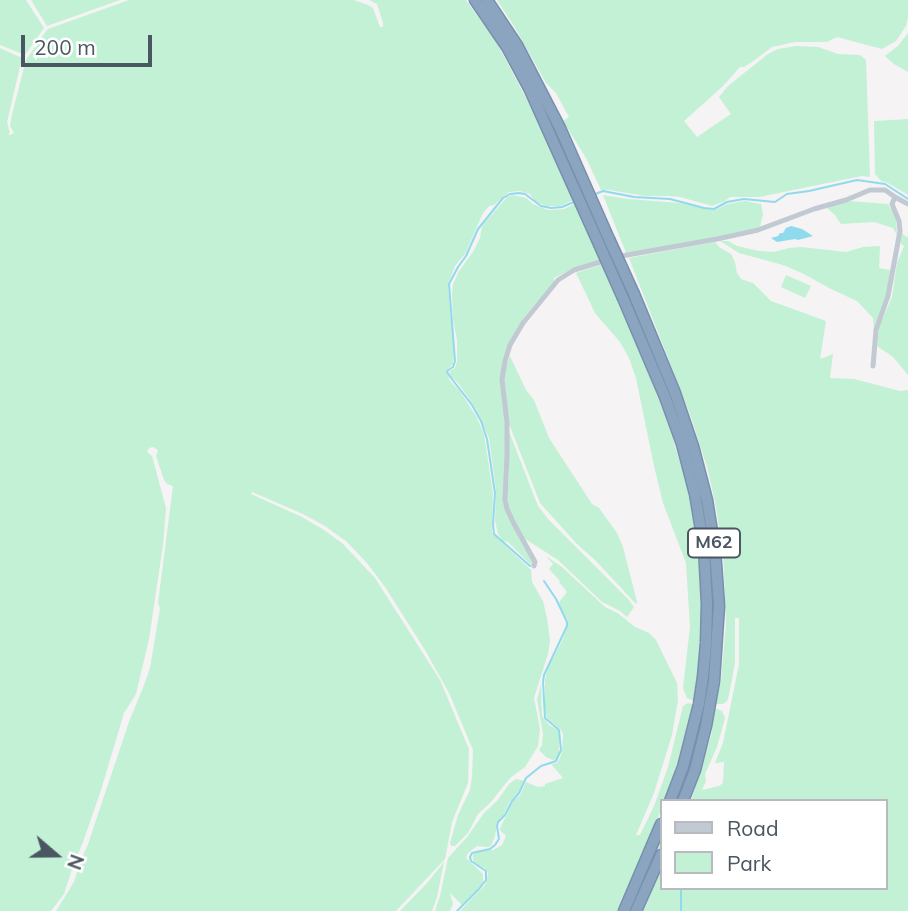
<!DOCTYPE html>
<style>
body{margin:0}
#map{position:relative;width:908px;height:911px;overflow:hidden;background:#f5f3f3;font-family:Mulish,sans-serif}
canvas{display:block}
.legend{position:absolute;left:660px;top:799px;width:228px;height:91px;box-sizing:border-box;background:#fff;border:2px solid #b7bbc0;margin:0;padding:9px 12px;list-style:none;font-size:21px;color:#4a5661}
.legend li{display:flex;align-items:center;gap:14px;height:35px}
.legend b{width:35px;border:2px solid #b7bbc0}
.north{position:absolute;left:21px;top:820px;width:70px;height:70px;-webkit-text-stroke:5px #fff;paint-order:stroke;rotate:110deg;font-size:19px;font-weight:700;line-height:28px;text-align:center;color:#4a5661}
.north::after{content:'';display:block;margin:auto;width:24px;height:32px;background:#4a5661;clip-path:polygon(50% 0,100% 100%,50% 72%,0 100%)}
.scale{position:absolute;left:21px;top:35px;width:131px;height:32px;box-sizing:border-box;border:4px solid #4a5661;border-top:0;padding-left:9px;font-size:21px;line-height:24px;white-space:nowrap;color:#4a5661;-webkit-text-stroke:5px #fff;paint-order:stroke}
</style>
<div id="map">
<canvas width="908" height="911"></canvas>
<ul class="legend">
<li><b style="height:9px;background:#c1cad2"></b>Road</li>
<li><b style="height:19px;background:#c3f1d5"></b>Park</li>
</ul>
<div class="north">N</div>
<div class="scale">200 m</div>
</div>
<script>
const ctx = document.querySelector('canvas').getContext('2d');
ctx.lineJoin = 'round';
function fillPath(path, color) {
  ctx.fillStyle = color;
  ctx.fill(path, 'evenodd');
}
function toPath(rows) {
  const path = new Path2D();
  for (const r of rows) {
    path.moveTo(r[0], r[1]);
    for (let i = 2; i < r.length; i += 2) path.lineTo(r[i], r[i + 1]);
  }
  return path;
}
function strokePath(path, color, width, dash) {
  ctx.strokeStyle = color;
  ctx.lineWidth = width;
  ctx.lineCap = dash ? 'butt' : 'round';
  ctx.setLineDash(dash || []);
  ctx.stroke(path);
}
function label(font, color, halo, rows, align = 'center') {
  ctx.font = font + ' Mulish,sans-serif';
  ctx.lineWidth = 6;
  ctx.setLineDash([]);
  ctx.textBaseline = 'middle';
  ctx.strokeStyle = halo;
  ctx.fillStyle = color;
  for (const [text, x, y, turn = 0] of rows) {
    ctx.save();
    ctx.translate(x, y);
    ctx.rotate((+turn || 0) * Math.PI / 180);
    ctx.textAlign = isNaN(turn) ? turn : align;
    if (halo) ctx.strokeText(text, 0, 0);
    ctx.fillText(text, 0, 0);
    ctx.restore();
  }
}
const green = toPath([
 [0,0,26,0,44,28,25,55,0,45],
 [31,0,120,0,47,26],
 [129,0,354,0,368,5,373,8,380,27,383,27,383,23,377,4,369,0,466,0,496,42,507,62,578,198,560,206,546,206,535,201,530,194,520,191,509,192,494,205,489,206,483,213,465,254,455,266,448,284,454,353,453,364,446,371,450,381,459,390,476,416,484,434,493,493,492,533,531,570,532,582,543,601,547,618,550,641,548,654,534,698,540,729,538,746,525,767,510,778,491,802,478,814,468,833,455,846,451,846,450,843,458,815,470,790,472,777,473,750,449,693,425,650,385,587,367,563,347,542,325,526,303,514,252,492,251,494,302,517,324,530,343,544,375,578,440,680,466,742,469,749,468,783,452,822,445,859,396,911,56,911,74,882,79,865,88,844,130,719,143,688,150,668,160,608,158,603,173,486,167,484,164,480,156,456,158,450,153,447,149,448,147,452,152,456,166,508,163,545,149,639,136,694,124,713,101,790,83,842,74,863,64,894,51,911,0,911,0,48,22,58,7,122,10,133,8,134,10,135,14,133,10,126,12,114,26,60,46,31,48,29],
 [497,0,908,0,908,17,906,26,896,41,882,49,837,37,827,42,795,42,772,47,752,62,744,67,740,67,722,87,684,121,697,137,731,114,719,97,728,86,768,54,778,49,796,46,818,47,838,54,860,55,866,60,870,177,862,176,759,197,730,197,725,201,712,206,680,197,669,196,645,196,609,190,601,190,586,158,563,121,569,117,556,93,546,83,514,26],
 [908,33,908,72,894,64,885,56,898,46],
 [908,119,908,195,888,183,881,181,875,174,874,121],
 [513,195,526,198,533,204,548,210,564,209,579,202,603,259,574,268,554,278,554,282,525,316,512,337,504,357,506,426,504,500,533,559,533,567,508,542,503,541,498,534,495,521,496,490,489,438,476,409,458,383,449,375,450,371,455,368,457,361,457,340,453,319,452,294,453,284,459,271,473,252,480,238,482,226,507,197],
 [603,195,628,199,680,203,715,210,728,204,745,201,761,204,763,214,760,227,684,244,626,253],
 [850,201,888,204,896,217,897,235,893,228,874,222,841,224,835,215,826,207],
 [902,233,906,237,908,236,908,375,893,357,877,346,879,327,892,297,897,263,904,246,901,244,900,235],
 [720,241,728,241,737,246,759,251,774,252,789,248,801,247,846,252,863,247,880,246,879,268,890,270,887,295,874,332,873,318,857,301,831,289,802,273,783,265,739,253],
 [715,242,719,247,731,254,735,262,737,273,741,279,753,283,771,301,826,321,820,359,833,354,830,378,854,379,900,391,908,390,908,911,460,911,485,885,487,879,488,873,486,869,475,863,473,860,473,854,479,851,493,850,502,845,506,836,500,830,501,826,508,812,511,803,520,795,526,782,538,787,545,786,545,784,563,778,551,764,557,763,560,758,562,752,563,734,561,730,547,718,545,709,545,680,548,668,563,639,568,624,568,620,562,612,559,602,567,592,559,582,560,581,549,569,553,564,546,556,562,567,605,607,619,614,635,627,649,633,656,640,677,683,678,700,672,735,654,793,636,835,640,835,654,806,668,767,683,706,688,703,693,704,674,775,665,801,661,801,661,810,650,837,661,839,661,888,885,888,885,801,691,801,711,736,715,708,722,711,725,718,717,747,705,774,706,781,702,790,719,786,723,783,724,762,715,763,723,743,735,684,739,664,739,618,735,618,735,663,729,695,727,701,723,704,716,704,721,680,726,623,723,552,715,502,707,467,691,417,629,258],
 [604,264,659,400,673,439,688,491,696,536,700,571,702,608,701,641,694,701,687,698,683,688,690,627,686,563,663,503,654,466,636,378,629,358,620,342,595,313,576,273],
 [786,275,811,286,805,298,781,287],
 [510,356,526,390,534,400,549,438,592,504,599,508,617,533,623,547,637,602,636,604,595,560,577,544,540,503,509,424,505,385,505,367],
 [508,429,538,506,548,519,628,599,634,607,627,617,620,611,602,602,558,560,522,537,515,524,507,502,509,472],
 [541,684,542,716,549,725,558,730,559,733,559,755,557,759,553,760,546,757,539,750,542,745,543,734,537,700],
 [516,779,525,781,518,792,510,801,503,816,497,822,495,836,491,846,487,847,477,846,468,853,466,858,483,874,483,884,462,905,450,893,453,904,450,911,435,911,440,896,448,858,467,837,484,813,497,801,509,784],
 [444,862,437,897,432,911,400,911,427,883]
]);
const water = toPath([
 [791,226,802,229,813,236,798,240,795,239,777,242,771,238,778,236,780,233,783,233,786,228]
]);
const stream = toPath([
 [593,195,603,191,634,197,670,199,704,208,714,209,727,202,744,199,775,202,787,194,809,191,857,180,885,184,908,199],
 [530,566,494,534,493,524,495,493,487,439,481,421,472,405,448,374,447,371,453,367,455,361,449,284,458,267,466,256,478,229,503,198,510,194,519,193,525,194,541,206,551,208,562,207,574,202],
 [457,911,479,889,486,880,486,871,471,861,470,857,472,853,490,849,495,845,499,839,497,826,498,822,505,815,512,801,519,793,526,778,541,766,556,761,561,750,559,730,545,718,543,682,544,675,567,626,567,622,556,599,544,581],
 [681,911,681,888]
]);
const street = toPath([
 [616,257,717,239,758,230,814,209,846,200,870,190,885,190,895,197,908,204],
 [873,366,876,330,888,296,900,231,899,221,892,204,895,197],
 [534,566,535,562,513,522,507,509,505,500,507,456,507,423,502,379,505,361,510,345,523,323,558,280,574,270,607,260]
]);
const highway = toPath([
 [475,0,507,47,530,90,599,244],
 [487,0,517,45,560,128,609,239],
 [634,294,675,393,693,446,707,500,715,550,719,606,714,681,706,726,695,770,683,801],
 [623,298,665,397,682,444,695,494,704,548,707,604,706,643,703,677,699,704,683,767,670,801],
 [624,911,661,824],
 [636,911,661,855]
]);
const highwayBridge = toPath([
 [609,239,634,294],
 [599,244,623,298]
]);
const shields = [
 [714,543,52]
];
const shieldNames = [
 ["M62",714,543]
];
fillPath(green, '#c3f1d5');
fillPath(water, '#90daee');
strokePath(stream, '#90daee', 2);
strokePath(highway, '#7690ad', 13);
strokePath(street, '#c1cad2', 5);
strokePath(highway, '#8ba5c1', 10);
strokePath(highwayBridge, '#7690ad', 13, []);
strokePath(highwayBridge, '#8ba5c1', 10);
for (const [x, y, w] of shields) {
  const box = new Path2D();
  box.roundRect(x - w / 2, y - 14.5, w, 29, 5);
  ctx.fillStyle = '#fff';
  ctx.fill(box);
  strokePath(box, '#4a5661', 2);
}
label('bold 18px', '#4a5661', null, shieldNames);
</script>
